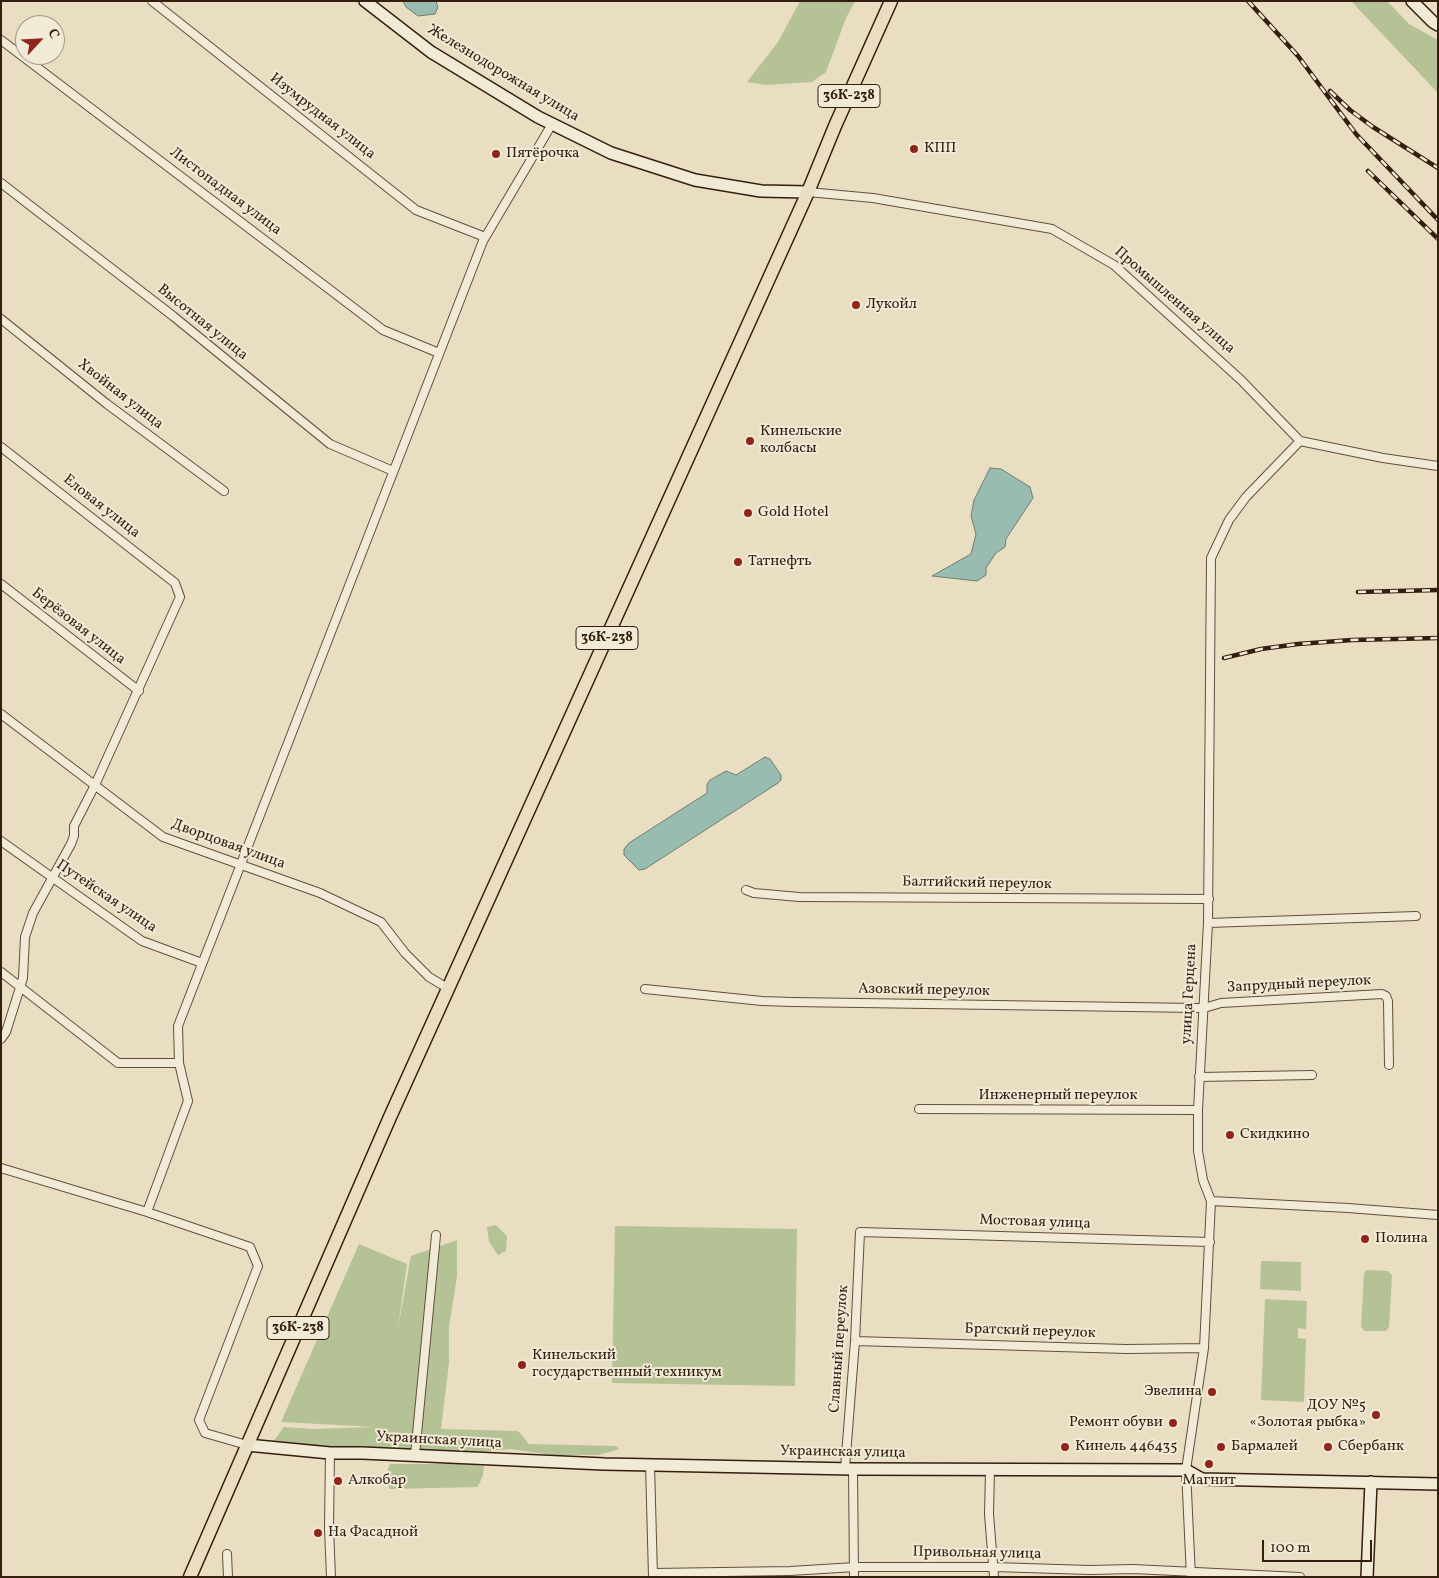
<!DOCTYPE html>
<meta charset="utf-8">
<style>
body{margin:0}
#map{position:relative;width:1439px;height:1578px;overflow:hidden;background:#eadec2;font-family:Vollkorn,serif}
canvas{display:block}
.frame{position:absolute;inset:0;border:2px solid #341e0f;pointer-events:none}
.north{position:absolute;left:15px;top:15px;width:50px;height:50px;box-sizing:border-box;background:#f1ead7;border:1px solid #a59887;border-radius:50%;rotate:65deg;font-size:14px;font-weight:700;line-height:20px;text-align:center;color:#341e0f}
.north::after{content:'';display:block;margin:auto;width:18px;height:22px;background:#8f2418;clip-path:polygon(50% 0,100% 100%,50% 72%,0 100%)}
.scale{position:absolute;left:1262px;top:1540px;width:110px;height:22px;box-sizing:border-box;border:2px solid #341e0f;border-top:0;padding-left:6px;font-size:15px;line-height:18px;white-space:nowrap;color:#341e0f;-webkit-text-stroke:4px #f1ead7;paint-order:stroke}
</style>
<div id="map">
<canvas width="1439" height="1578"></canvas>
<div class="frame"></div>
<div class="north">С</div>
<div class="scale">100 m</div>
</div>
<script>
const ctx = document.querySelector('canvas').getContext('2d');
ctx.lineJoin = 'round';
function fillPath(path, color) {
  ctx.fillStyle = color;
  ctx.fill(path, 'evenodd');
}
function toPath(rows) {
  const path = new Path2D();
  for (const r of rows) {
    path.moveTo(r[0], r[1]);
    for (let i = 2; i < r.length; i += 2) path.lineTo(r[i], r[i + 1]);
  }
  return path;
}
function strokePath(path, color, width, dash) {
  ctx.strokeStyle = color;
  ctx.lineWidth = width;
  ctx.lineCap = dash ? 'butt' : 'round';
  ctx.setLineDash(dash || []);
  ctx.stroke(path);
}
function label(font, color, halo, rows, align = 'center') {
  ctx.font = font + ' Vollkorn,serif';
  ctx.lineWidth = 4;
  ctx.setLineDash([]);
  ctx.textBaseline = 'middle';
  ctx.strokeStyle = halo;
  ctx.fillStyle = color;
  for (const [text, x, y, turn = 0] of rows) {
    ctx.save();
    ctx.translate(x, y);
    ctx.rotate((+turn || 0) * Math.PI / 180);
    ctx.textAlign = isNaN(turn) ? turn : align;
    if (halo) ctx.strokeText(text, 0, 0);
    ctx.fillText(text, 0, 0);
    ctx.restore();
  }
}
const green = toPath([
 [800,1,855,1,846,18,826,72,812,82,766,85,747,82,778,42],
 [1351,1,1387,1,1409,24,1438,40,1438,93],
 [496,1225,507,1236,506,1251,498,1255,489,1242,487,1227],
 [615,1226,797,1229,795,1386,612,1383],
 [457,1240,457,1276,449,1327,449,1363,441,1429,518,1431,529,1444,616,1446,619,1449,599,1455,553,1455,510,1449,481,1452,269,1447,284,1427,313,1429,375,1427,281,1422,359,1244,407,1264,398,1328,411,1256],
 [1261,1261,1301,1262,1301,1291,1260,1289],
 [1367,1270,1388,1271,1392,1275,1389,1327,1386,1331,1365,1331,1361,1327,1364,1273],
 [1265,1299,1307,1301,1306,1329,1298,1328,1298,1338,1306,1339,1304,1402,1261,1400],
 [390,1464,461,1464,484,1466,483,1475,478,1487,390,1489,387,1483,388,1469]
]);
const water = toPath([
 [403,1,436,1,438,7,435,14,418,16,406,7,403,1],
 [990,468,1001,469,1030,487,1033,498,1006,539,1005,547,996,553,986,568,986,575,977,581,932,576,971,554,976,534,971,516,974,500,990,468],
 [765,757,770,759,781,775,781,780,778,783,645,869,639,870,624,855,624,849,629,843,707,793,707,784,710,780,726,771,736,775,765,757]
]);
const street = toPath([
 [152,1,416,210,485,237],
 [1,40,383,330,439,353],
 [1,183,173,316,330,444,393,471],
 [808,192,873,198,1052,229,1114,265,1241,380,1300,441,1383,458,1438,466],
 [1,319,107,404,224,491],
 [1,447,175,583,180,597,95,785,74,826,74,836,71,844,33,913,25,937,23,978,6,1032,1,1039],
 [1,584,139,691],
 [1,714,163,837,320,893,381,922,405,953,429,977,449,989],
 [1,841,142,941,202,963],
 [746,890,754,893,799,897,1209,899],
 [1208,923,1416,916],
 [1,972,118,1063,179,1063],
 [645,989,762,1001,793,1002,1197,1008,1204,1008,1221,1003,1382,994,1386,996,1388,1001,1389,1065],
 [1199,1077,1312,1075],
 [919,1109,1198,1110],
 [1,1168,147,1212,250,1247,258,1266,199,1420,205,1433,247,1445],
 [1211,1201,1348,1208,1438,1215],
 [147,1212,188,1101,179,1063,178,1026,483,241,552,124],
 [855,1341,1126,1349,1204,1348],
 [330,1453,329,1528,331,1577],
 [415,1455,436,1235],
 [650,1464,653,1577],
 [845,1468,855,1341,860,1232,1210,1242],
 [853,1469,854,1577],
 [990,1470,989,1514,994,1577],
 [227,1554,228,1577],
 [653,1573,790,1571,855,1567,993,1567,1090,1570,1133,1569,1300,1577],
 [1191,1577,1186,1470,1204,1348,1211,1201,1203,1180,1198,1151,1198,1110,1208,923,1211,558,1229,520,1246,497,1300,441]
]);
const secondary = toPath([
 [365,1,431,52,538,117,611,153,695,180,761,191,808,192],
 [1412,1,1433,22,1438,25],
 [247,1445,330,1453,362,1453,604,1464,853,1469,1186,1470,1202,1479,1438,1484],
 [1367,1577,1371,1482]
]);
const primary = toPath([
 [190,1577,390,1117,808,192,835,126,891,1]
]);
const rail = toPath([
 [1248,1,1298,56,1356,134,1438,220],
 [1330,91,1350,110,1373,127,1438,168],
 [1368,171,1438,239],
 [1358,592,1438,590],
 [1224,658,1261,649,1298,644,1352,640,1438,638]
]);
const markers = [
 [914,149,5,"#8f2418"],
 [496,154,5,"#8f2418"],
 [856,305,5,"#8f2418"],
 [750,441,5,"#8f2418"],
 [748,513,5,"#8f2418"],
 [738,562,5,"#8f2418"],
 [1230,1135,5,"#8f2418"],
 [1365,1239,5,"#8f2418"],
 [522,1365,5,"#8f2418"],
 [1212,1392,5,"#8f2418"],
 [1376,1415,5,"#8f2418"],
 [1173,1423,5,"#8f2418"],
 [1065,1447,5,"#8f2418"],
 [1221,1447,5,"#8f2418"],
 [1328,1447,5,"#8f2418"],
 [1209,1464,5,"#8f2418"],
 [338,1481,5,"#8f2418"],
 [318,1533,5,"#8f2418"]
];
const shields = [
 [849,96,62],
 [607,638,62],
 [298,1328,62]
];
const shieldNames = [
 ["36К-238",849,96],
 ["36К-238",607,638],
 ["36К-238",298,1328]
];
const streetNames = [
 ["Железнодорожная улица",503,74,31],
 ["Изумрудная улица",322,117,38],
 ["Листопадная улица",225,192,37],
 ["Промышленная улица",1174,301,41],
 ["Высотная улица",202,323,39],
 ["Хвойная улица",120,395,38],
 ["Еловая улица",101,507,38],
 ["Берёзовая улица",78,627,38],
 ["Дворцовая улица",228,845,20],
 ["Балтийский переулок",977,884,1],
 ["Путейская улица",106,897,34],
 ["Запрудный переулок",1299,985,-3],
 ["Азовский переулок",924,991,1],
 ["улица Герцена",1190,994,-87],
 ["Инженерный переулок",1058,1096],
 ["Мостовая улица",1035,1223,2],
 ["Братский переулок",1030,1332,2],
 ["Славный переулок",840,1349,-86],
 ["Украинская улица",439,1441,3],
 ["Украинская улица",843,1453,1],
 ["Привольная улица",977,1554,1]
];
const poiNames = [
 ["КПП",924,149],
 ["Пятёрочка",506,154],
 ["Лукойл",866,305],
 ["Кинельские",760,432],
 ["колбасы",760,449],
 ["Gold Hotel",758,513],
 ["Татнефть",748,562],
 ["Скидкино",1240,1135],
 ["Полина",1375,1239],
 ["Кинельский",532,1356],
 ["государственный техникум",532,1373],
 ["Эвелина",1202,1392,"right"],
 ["ДОУ №5",1366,1406,"right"],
 ["«Золотая рыбка»",1366,1423,"right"],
 ["Ремонт обуви",1163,1423,"right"],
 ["Кинель 446435",1075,1447],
 ["Бармалей",1231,1447],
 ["Сбербанк",1338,1447],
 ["Алкобар",348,1481],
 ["Магнит",1209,1481,"center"],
 ["На Фасадной",328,1533]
];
fillPath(green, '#b4c295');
fillPath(water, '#98bcaf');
strokePath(water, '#707d6f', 1);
strokePath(street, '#624e3c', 10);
strokePath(secondary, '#341e0f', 14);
strokePath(primary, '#341e0f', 15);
strokePath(street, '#f1ead7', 8);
strokePath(secondary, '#f1ead7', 11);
strokePath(primary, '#eadec2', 12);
strokePath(rail, '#341e0f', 4.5);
strokePath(rail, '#f1ead7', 2.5, [8]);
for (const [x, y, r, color] of markers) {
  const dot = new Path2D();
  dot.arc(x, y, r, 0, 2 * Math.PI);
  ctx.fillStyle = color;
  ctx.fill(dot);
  strokePath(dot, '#f1ead7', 2);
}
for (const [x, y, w] of shields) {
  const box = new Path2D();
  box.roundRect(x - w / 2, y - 11.5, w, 23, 4);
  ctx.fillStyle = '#f1ead7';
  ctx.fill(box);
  strokePath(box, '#341e0f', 1);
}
label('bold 14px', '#341e0f', null, shieldNames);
label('15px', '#341e0f', '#f1ead7', streetNames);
label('15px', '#341e0f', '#f1ead7', poiNames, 'left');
</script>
